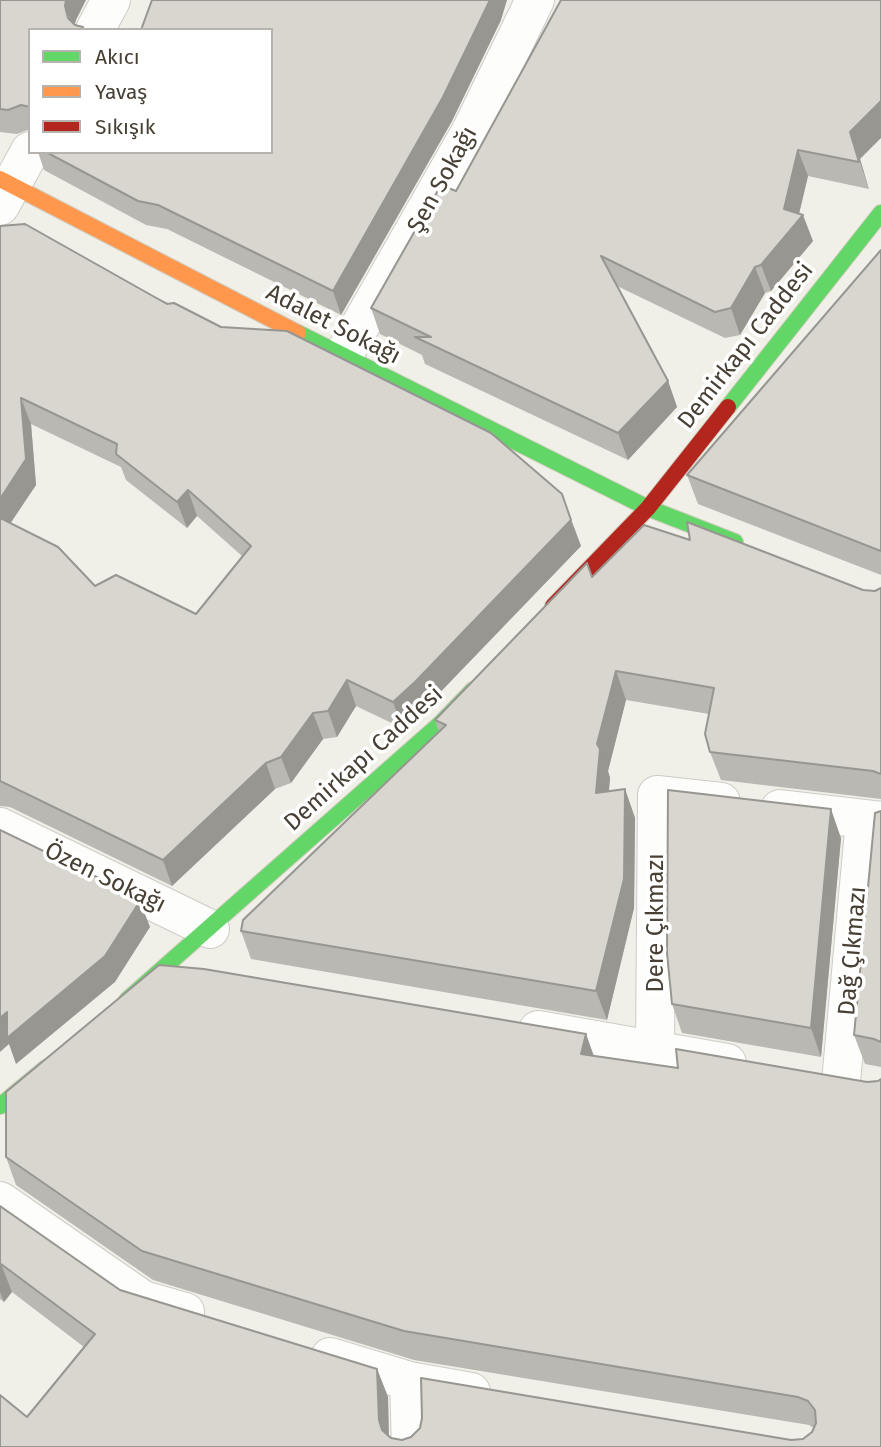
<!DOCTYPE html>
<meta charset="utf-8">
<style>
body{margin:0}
#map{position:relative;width:881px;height:1447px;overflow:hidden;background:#f0efe8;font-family:"Fira Sans",sans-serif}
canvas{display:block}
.legend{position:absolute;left:28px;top:28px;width:245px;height:126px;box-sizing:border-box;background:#fff;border:2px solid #b6b3ae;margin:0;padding:9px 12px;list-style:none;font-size:21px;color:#484034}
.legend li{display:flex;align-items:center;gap:14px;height:35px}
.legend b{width:35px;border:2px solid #b6b3ae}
</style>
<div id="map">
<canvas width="881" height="1447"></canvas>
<ul class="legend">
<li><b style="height:9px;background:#63d668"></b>Akıcı</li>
<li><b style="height:9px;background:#ff974d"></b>Yavaş</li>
<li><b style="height:9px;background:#b3261e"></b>Sıkışık</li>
</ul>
</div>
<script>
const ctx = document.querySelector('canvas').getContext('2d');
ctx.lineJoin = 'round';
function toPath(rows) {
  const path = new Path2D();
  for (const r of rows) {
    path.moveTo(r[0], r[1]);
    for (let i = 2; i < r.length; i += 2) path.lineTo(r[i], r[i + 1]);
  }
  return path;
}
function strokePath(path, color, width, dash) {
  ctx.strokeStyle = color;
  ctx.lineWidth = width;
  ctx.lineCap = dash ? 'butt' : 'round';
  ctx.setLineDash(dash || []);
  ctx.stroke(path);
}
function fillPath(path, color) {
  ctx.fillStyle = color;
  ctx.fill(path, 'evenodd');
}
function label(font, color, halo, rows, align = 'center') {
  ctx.font = font + ' "Fira Sans",sans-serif';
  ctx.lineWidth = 7;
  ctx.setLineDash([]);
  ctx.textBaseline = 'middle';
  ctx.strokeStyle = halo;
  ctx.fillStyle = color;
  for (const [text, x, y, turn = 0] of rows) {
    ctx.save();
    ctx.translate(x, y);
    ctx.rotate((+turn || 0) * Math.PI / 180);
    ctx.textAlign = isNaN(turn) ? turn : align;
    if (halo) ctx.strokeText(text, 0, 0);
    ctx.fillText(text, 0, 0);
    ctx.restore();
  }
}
const street = toPath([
 [95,30,111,0],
 [0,206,30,151],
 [343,356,471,131,535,0],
 [780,809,881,821],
 [0,827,210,929],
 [538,1030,727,1063],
 [655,1050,657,795,721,802],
 [841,1082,865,820],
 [0,1201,143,1300,185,1312],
 [330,1357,409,1381,471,1392],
 [409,1381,411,1447]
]);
const fast = toPath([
 [298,333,648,508,735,542],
 [728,407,881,213],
 [127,1000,440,724,473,690],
 [0,1106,46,1068]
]);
const slow = toPath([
 [0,179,298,333]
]);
const jam = toPath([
 [553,606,648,508,728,407]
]);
const wall = toPath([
 [0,0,76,20,75,24,30,30,30,129,17,134,0,132],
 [561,0,860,159,869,189,808,176,799,214,813,241,771,291,765,293,740,335,725,338,617,286,668,381,677,407,628,460,425,364,422,355,380,334,371,308,456,191],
 [501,20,452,121,341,315,167,229,146,225,44,170,38,152,271,152],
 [0,226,221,327,562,494,581,546,425,708,402,728,356,706,337,737,323,739,291,783,275,789,172,886,10,807,0,806],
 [31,424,121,467,126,480,187,528,197,516,242,556,196,614,95,586,10,523,36,485],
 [881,250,881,575,698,504,687,475],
 [690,540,863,590,875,591,881,588,881,799,721,780,710,752,709,714,626,700,608,771,610,778,609,791,625,789,635,818,634,908,607,1020,251,959,241,931,439,732,435,720,592,577],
 [881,811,881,1067,865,1064,854,1035,880,812],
 [841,838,821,1057,682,1033,672,1004],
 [586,1034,594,1056,678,1068,867,1082,878,1081,881,1447,0,1447,27,1417,84,1347,12,1292,4,1302,0,1299,0,1206,120,1290,377,1369,388,1397,389,1436,391,1438,402,1440,791,1440,803,1439,812,1432,814,1428,809,1425,414,1360,153,1280,16,1185,6,1157]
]);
const shadedWall = toPath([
 [66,0,86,0,76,20,73,30,65,6],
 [490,0,507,0,501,20,452,121,341,315,333,291],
 [881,101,881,138,860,159,869,189,850,132],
 [798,150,808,176,797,222,803,215,813,241,771,291,761,265,784,209],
 [755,267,765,293,740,335,731,308],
 [668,381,677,407,628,460,618,433],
 [21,398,31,424,36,485,0,539,0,499],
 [188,490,197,516,187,528,177,502],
 [571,520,581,546,425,708,402,728,393,702],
 [616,671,626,700,608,771,610,778,606,822,596,793,597,744],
 [347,680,356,706,337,737,328,711],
 [313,713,323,739,291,783,281,757],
 [266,763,275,789,172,886,163,860],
 [625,789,635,818,634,908,607,1020,596,991],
 [831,809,841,838,821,1057,811,1028],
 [140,901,150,927,115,982,16,1064,9,1044,0,1052,0,1018],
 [586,1034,596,1063,581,1054],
 [1,1264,12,1292,4,1302,0,1292,0,1265],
 [377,1369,388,1397,389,1447,379,1420]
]);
const building = toPath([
 [0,0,66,0,65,6,68,18,75,25,83,27,82,30,30,30,30,107,21,105,8,110,0,109,0,0],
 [152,0,490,0,443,97,333,291,158,205,138,201,46,152,271,152,271,30,141,30,152,0],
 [561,0,881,0,881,101,850,132,859,162,798,150,784,209,803,215,761,265,755,267,731,308,715,312,601,256,668,381,618,433,415,337,431,337,371,308,441,185,456,191,561,0],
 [25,224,167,304,174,303,221,327,287,331,491,433,562,494,571,520,415,682,393,702,347,680,328,711,313,713,281,757,266,763,163,860,0,781,0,518,58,547,95,586,116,575,196,614,251,546,188,490,177,502,116,454,117,444,21,398,26,459,0,499,0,226,25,224],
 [881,250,881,551,687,475,881,250],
 [687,522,863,590,875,591,881,588,881,774,873,771,710,752,705,734,714,688,616,671,597,744,600,749,596,793,625,789,624,879,596,991,241,931,243,920,446,725,435,720,587,563,592,577,644,525,690,540,687,522],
 [668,790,831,809,811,1028,672,1004,667,953,668,790],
 [881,811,881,1042,874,1039,854,1035,875,813,881,811],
 [0,830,136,896,140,901,105,956,7,1038,7,1012,0,1018,0,830],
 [159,965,204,969,586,1034,581,1054,678,1068,676,1049,867,1082,878,1081,881,1079,881,1447,0,1447,0,1395,27,1417,95,1334,1,1264,0,1265,0,1206,120,1290,377,1369,379,1420,382,1430,391,1438,402,1440,411,1437,420,1428,422,1418,421,1378,791,1440,803,1439,812,1432,816,1423,815,1410,808,1401,798,1397,404,1331,142,1251,6,1157,6,1092,159,965]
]);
const streetNames = [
 ["Şen Sokağı",443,180,-61],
 ["Adalet Sokağı",333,325,27],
 ["Demirkapı Caddesi",746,346,-52],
 ["Demirkapı Caddesi",364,759,-42],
 ["Özen Sokağı",105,878,26],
 ["Dere Çıkmazı",656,923,-90],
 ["Dağ Çıkmazı",853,951,-85]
];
strokePath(street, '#cfccc6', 40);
strokePath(fast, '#d0ccbe', 18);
strokePath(slow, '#d0ccbe', 18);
strokePath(jam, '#d0ccbe', 18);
strokePath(street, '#fdfdfc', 38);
strokePath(fast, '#63d668', 16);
strokePath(slow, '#ff974d', 16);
strokePath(jam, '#b3261e', 16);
fillPath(wall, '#bab8b2');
fillPath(shadedWall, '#979691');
fillPath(building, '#d8d6cf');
strokePath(building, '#979691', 2);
label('24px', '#484034', '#fff', streetNames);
</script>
